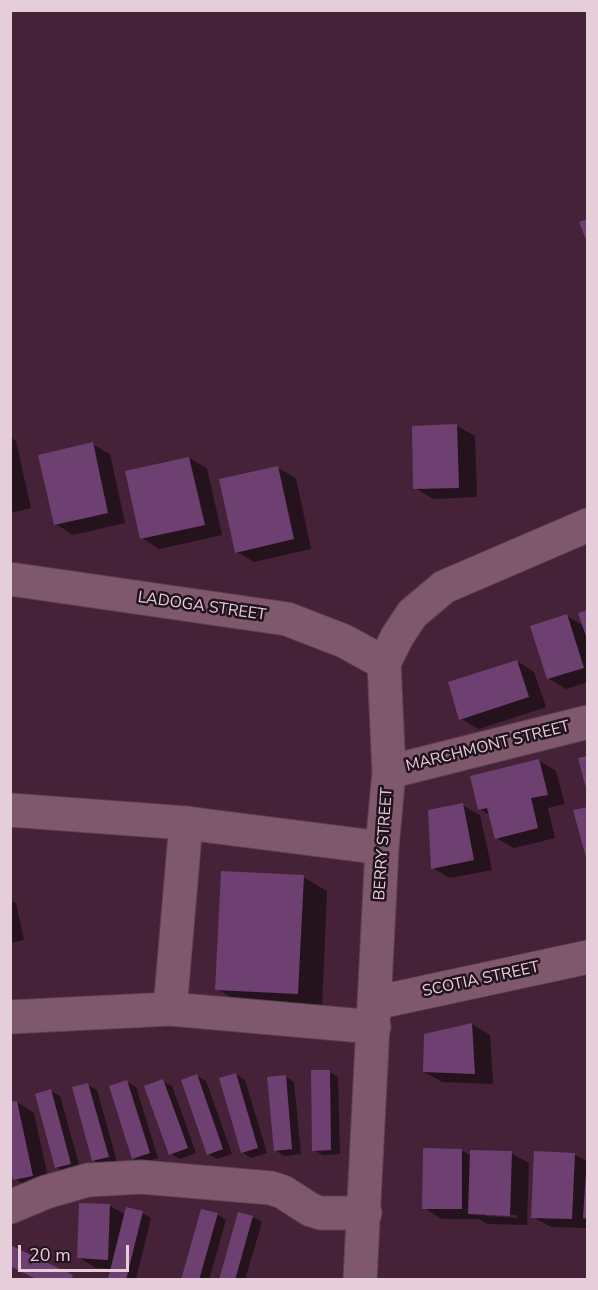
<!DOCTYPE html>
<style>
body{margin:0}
#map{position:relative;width:598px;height:1290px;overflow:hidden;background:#452237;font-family:"Nunito Sans",sans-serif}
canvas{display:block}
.frame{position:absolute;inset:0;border:12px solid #e5ceda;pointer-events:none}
.scale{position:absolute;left:18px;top:1245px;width:111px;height:27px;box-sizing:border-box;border:3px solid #e5ceda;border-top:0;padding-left:8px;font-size:18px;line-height:21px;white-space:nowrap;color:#e5ceda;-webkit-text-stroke:4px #22121b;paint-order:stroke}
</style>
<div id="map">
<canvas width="598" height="1290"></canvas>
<div class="frame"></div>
<div class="scale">20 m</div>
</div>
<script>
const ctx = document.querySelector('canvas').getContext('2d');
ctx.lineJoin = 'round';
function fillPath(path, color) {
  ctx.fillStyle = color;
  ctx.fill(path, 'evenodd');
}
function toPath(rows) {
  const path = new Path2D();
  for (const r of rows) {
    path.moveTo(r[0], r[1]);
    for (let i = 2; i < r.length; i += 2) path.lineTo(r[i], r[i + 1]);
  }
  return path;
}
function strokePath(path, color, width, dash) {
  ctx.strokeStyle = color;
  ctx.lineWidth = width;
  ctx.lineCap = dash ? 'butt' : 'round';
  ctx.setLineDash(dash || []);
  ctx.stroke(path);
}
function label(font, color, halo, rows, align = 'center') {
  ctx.font = font + ' "Nunito Sans",sans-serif';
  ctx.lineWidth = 5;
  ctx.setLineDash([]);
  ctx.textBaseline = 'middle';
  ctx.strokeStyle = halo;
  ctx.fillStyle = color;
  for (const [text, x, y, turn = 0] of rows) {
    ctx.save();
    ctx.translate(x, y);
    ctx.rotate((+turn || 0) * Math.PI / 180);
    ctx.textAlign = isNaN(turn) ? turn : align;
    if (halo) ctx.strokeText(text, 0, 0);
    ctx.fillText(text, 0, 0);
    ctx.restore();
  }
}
const shadow = toPath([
 [457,426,475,436,477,497,433,499,415,488],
 [10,437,16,441,31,508,10,513],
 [92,444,110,454,125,523,73,535,56,524],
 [189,458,207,468,222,535,159,549,142,538],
 [278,468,296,478,311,549,254,562,237,552],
 [588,611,588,682,566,689,548,678,567,616,584,626],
 [517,661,534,672,546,707,479,729,461,719],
 [538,760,556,771,565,804,548,808,555,838,514,848,496,838,490,815,480,809],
 [462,805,480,815,492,870,450,878,433,868],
 [303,877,327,891,322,1007,241,1003,217,989],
 [10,900,16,903,24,940,10,943],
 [472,1024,490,1035,493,1084,442,1082,424,1072],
 [329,1072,338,1077,340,1154,323,1155,314,1150],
 [236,1074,245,1080,267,1153,251,1158,242,1152],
 [197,1076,206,1081,232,1154,217,1159,208,1154],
 [285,1076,294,1082,301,1154,284,1156,275,1150],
 [162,1081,172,1086,196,1153,180,1159,171,1154],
 [127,1082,136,1087,158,1158,142,1163,133,1158],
 [88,1085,97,1090,117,1162,103,1166,93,1160],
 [51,1091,60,1096,80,1168,65,1172,56,1167],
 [17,1102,34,1113,50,1186,32,1189,15,1179],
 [462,1151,472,1156,511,1153,529,1163,527,1225,487,1224,479,1219,442,1219,424,1208],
 [486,1213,517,1215,517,1218,486,1216],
 [575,1155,588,1162,588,1228,551,1227,533,1217],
 [110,1206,126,1215,142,1213,151,1218,136,1280,112,1280,112,1269,96,1268,78,1257],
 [217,1214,226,1220,209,1280,183,1280],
 [253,1217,262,1222,245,1280,221,1280]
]);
const building = toPath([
 [588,219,588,242,587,242,579,222],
 [457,424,459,488,413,489,412,426],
 [93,442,108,513,54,525,38,455],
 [189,457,205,525,140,539,125,471],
 [278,466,294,539,235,553,219,479],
 [588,610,588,639,587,639,578,613],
 [567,614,584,668,547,679,530,626],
 [517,660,529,697,459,720,448,682],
 [588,756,588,792,587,792,578,758],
 [539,759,548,795,531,798,538,828,495,839,487,808,478,810,470,776],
 [463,803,474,860,431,869,428,810],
 [588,807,588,861,587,861,573,810],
 [221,871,304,875,298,994,215,990],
 [472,1023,475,1074,423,1072,424,1034],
 [311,1070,330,1070,331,1150,312,1151],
 [236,1073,258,1148,241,1153,219,1078],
 [197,1074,223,1149,207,1155,181,1080],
 [286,1075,292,1149,274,1151,267,1077],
 [163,1079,188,1148,169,1155,144,1086],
 [127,1080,150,1153,132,1159,109,1086],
 [88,1083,109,1157,92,1161,72,1087],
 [51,1089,71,1164,55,1168,35,1094],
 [17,1101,33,1176,13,1180,10,1167,10,1102],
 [423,1148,462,1149,462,1209,422,1209],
 [470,1150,512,1151,510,1216,468,1214],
 [534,1151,575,1153,572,1219,531,1218],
 [586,1172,588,1172,588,1219,583,1218],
 [79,1203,110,1204,108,1260,77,1258],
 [126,1207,143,1211,126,1280,111,1280,108,1279],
 [201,1209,218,1213,199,1280,181,1280],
 [238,1212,253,1216,235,1280,219,1280],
 [10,1245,73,1275,71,1280,38,1280,10,1266]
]);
const minor = toPath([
 [10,579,287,619,344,641,384,663],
 [389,772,588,722],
 [10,810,186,823,382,848],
 [375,1003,588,957],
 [170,1009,186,823],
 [10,1017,170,1009,374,1027],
 [10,1207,46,1192,88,1180,141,1177,271,1188,283,1192,311,1210,321,1213,365,1213],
 [360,1280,382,848,389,772,384,663,397,637,412,614,444,587,588,525]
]);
const streetNames = [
 ["LADOGA STREET",202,607,8],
 ["MARCHMONT STREET",488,747,-14],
 ["BERRY STREET",384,844,-86],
 ["SCOTIA STREET",481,980,-12]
];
fillPath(shadow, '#0007');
fillPath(building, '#6e4071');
strokePath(minor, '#5e4153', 35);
strokePath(minor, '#7f586e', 33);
label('16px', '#e5ceda', '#22121b', streetNames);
</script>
